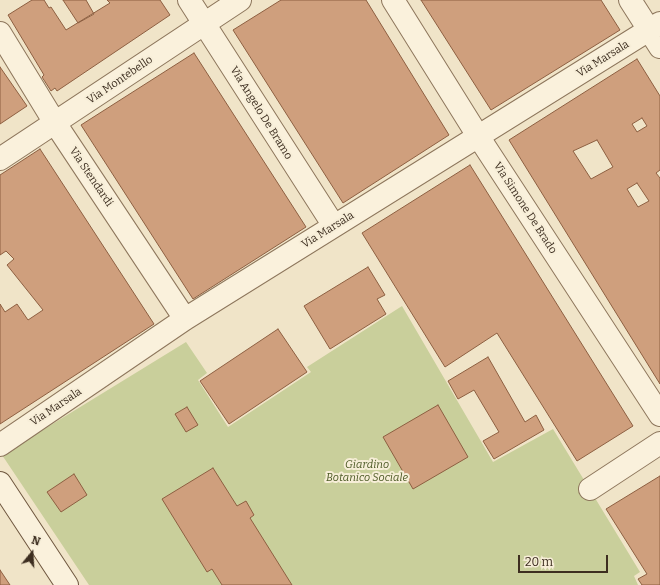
<!DOCTYPE html>
<style>
body{margin:0}
#map{position:relative;width:660px;height:585px;overflow:hidden;background:#f0e4c8;font-family:Bitter,serif}
canvas{display:block}
.north{position:absolute;left:12px;top:533px;width:40px;height:40px;-webkit-text-stroke:3px #f7eed8;paint-order:stroke;rotate:18deg;font-size:11px;font-weight:700;line-height:16px;text-align:center;color:#3d2e20}
.north::after{content:'';display:block;margin:auto;width:14px;height:18px;background:#3d2e20;clip-path:polygon(50% 0,100% 100%,50% 72%,0 100%)}
.scale{position:absolute;left:518px;top:555px;width:90px;height:18px;box-sizing:border-box;border:2px solid #3d2e20;border-top:0;padding-left:5px;font-size:12px;line-height:14px;white-space:nowrap;color:#3d2e20;-webkit-text-stroke:3px #f7eed8;paint-order:stroke}
</style>
<div id="map">
<canvas width="660" height="585"></canvas>
<div class="north">N</div>
<div class="scale">20 m</div>
</div>
<script>
const ctx = document.querySelector('canvas').getContext('2d');
ctx.lineJoin = 'round';
function fillPath(path, color) {
  ctx.fillStyle = color;
  ctx.fill(path, 'evenodd');
}
function toPath(rows) {
  const path = new Path2D();
  for (const r of rows) {
    path.moveTo(r[0], r[1]);
    for (let i = 2; i < r.length; i += 2) path.lineTo(r[i], r[i + 1]);
  }
  return path;
}
function strokePath(path, color, width, dash) {
  ctx.strokeStyle = color;
  ctx.lineWidth = width;
  ctx.lineCap = dash ? 'butt' : 'round';
  ctx.setLineDash(dash || []);
  ctx.stroke(path);
}
function label(font, color, halo, rows, align = 'center') {
  ctx.font = font + ' Bitter,serif';
  ctx.lineWidth = 4;
  ctx.setLineDash([]);
  ctx.textBaseline = 'middle';
  ctx.strokeStyle = halo;
  ctx.fillStyle = color;
  for (const [text, x, y, turn = 0] of rows) {
    ctx.save();
    ctx.translate(x, y);
    ctx.rotate((+turn || 0) * Math.PI / 180);
    ctx.textAlign = isNaN(turn) ? turn : align;
    if (halo) ctx.strokeText(text, 0, 0);
    ctx.fillText(text, 0, 0);
    ctx.restore();
  }
}
const green = toPath([
 [402,306,493,462,553,429,640,572,634,576,638,585,89,585,2,455,186,342,207,373,198,380,228,427,311,372,307,367]
]);
const building = toPath([
 [32,0,44,0,49,8,51,7,66,30,110,3,107,0,160,0,170,15,57,91,55,88,51,91,42,77,44,75,8,15,32,0],
 [63,0,86,0,94,14,78,23,63,0],
 [281,0,366,0,449,135,343,203,233,30,281,0],
 [421,0,601,0,620,30,491,110,421,0],
 [194,53,306,227,193,299,81,125,194,53],
 [637,59,660,96,660,170,656,173,660,178,660,384,509,140,637,59],
 [642,118,647,126,637,132,632,124,642,118],
 [597,140,613,167,591,179,573,151,597,140],
 [637,183,649,201,638,207,627,189,637,183],
 [0,67,27,106,0,124,0,67],
 [40,149,154,324,0,424,0,304,5,312,17,304,28,320,43,310,7,265,14,259,6,251,0,255,0,175,40,149],
 [470,165,633,426,577,461,497,333,445,367,362,233,470,165],
 [368,267,385,295,377,299,386,314,330,349,304,306,368,267],
 [278,329,307,372,229,424,200,381,278,329],
 [488,357,525,422,536,415,544,430,494,459,483,441,499,432,474,390,458,399,448,381,488,357],
 [438,405,468,457,413,489,383,437,438,405],
 [187,407,198,425,186,432,175,414,187,407],
 [213,468,237,506,246,501,254,515,250,518,292,585,222,585,212,569,207,572,162,499,213,468],
 [74,474,87,495,61,512,47,492,74,474],
 [660,476,660,585,642,585,638,579,647,574,606,509,660,476],
 [0,570,10,585,0,585,0,570]
]);
const street = toPath([
 [189,0,334,226],
 [393,0,478,136,660,415],
 [630,0,660,47],
 [0,33,55,123,185,319],
 [0,159,240,0],
 [0,445,185,319,660,23],
 [590,489,660,443]
]);
const secondary = toPath([
 [0,483,67,585]
]);
const streetNames = [
 ["Via Marsala",603,59,-32],
 ["Via Montebello",120,80,-34],
 ["Via Angelo De Bramo",261,113,58],
 ["Via Stendardi",91,177,56],
 ["Via Simone De Brado",525,208,57],
 ["Via Marsala",328,230,-32],
 ["Via Marsala",56,407,-34]
];
const parkNames = [
 ["Giardino",367,465],
 ["Botanico Sociale",367,478]
];
fillPath(green, '#c9cf9b');
fillPath(building, '#cf9f7d');
strokePath(building, '#8d5f41', 1);
strokePath(street, '#8d765c', 24);
strokePath(secondary, '#6f573f', 24);
strokePath(street, '#faf1dc', 22);
strokePath(secondary, '#faf1dc', 22);
label('11px', '#3d2e20', '#f7eed8', streetNames);
label('italic 11px', '#4d5a26', '#f7eed8', parkNames);
</script>
